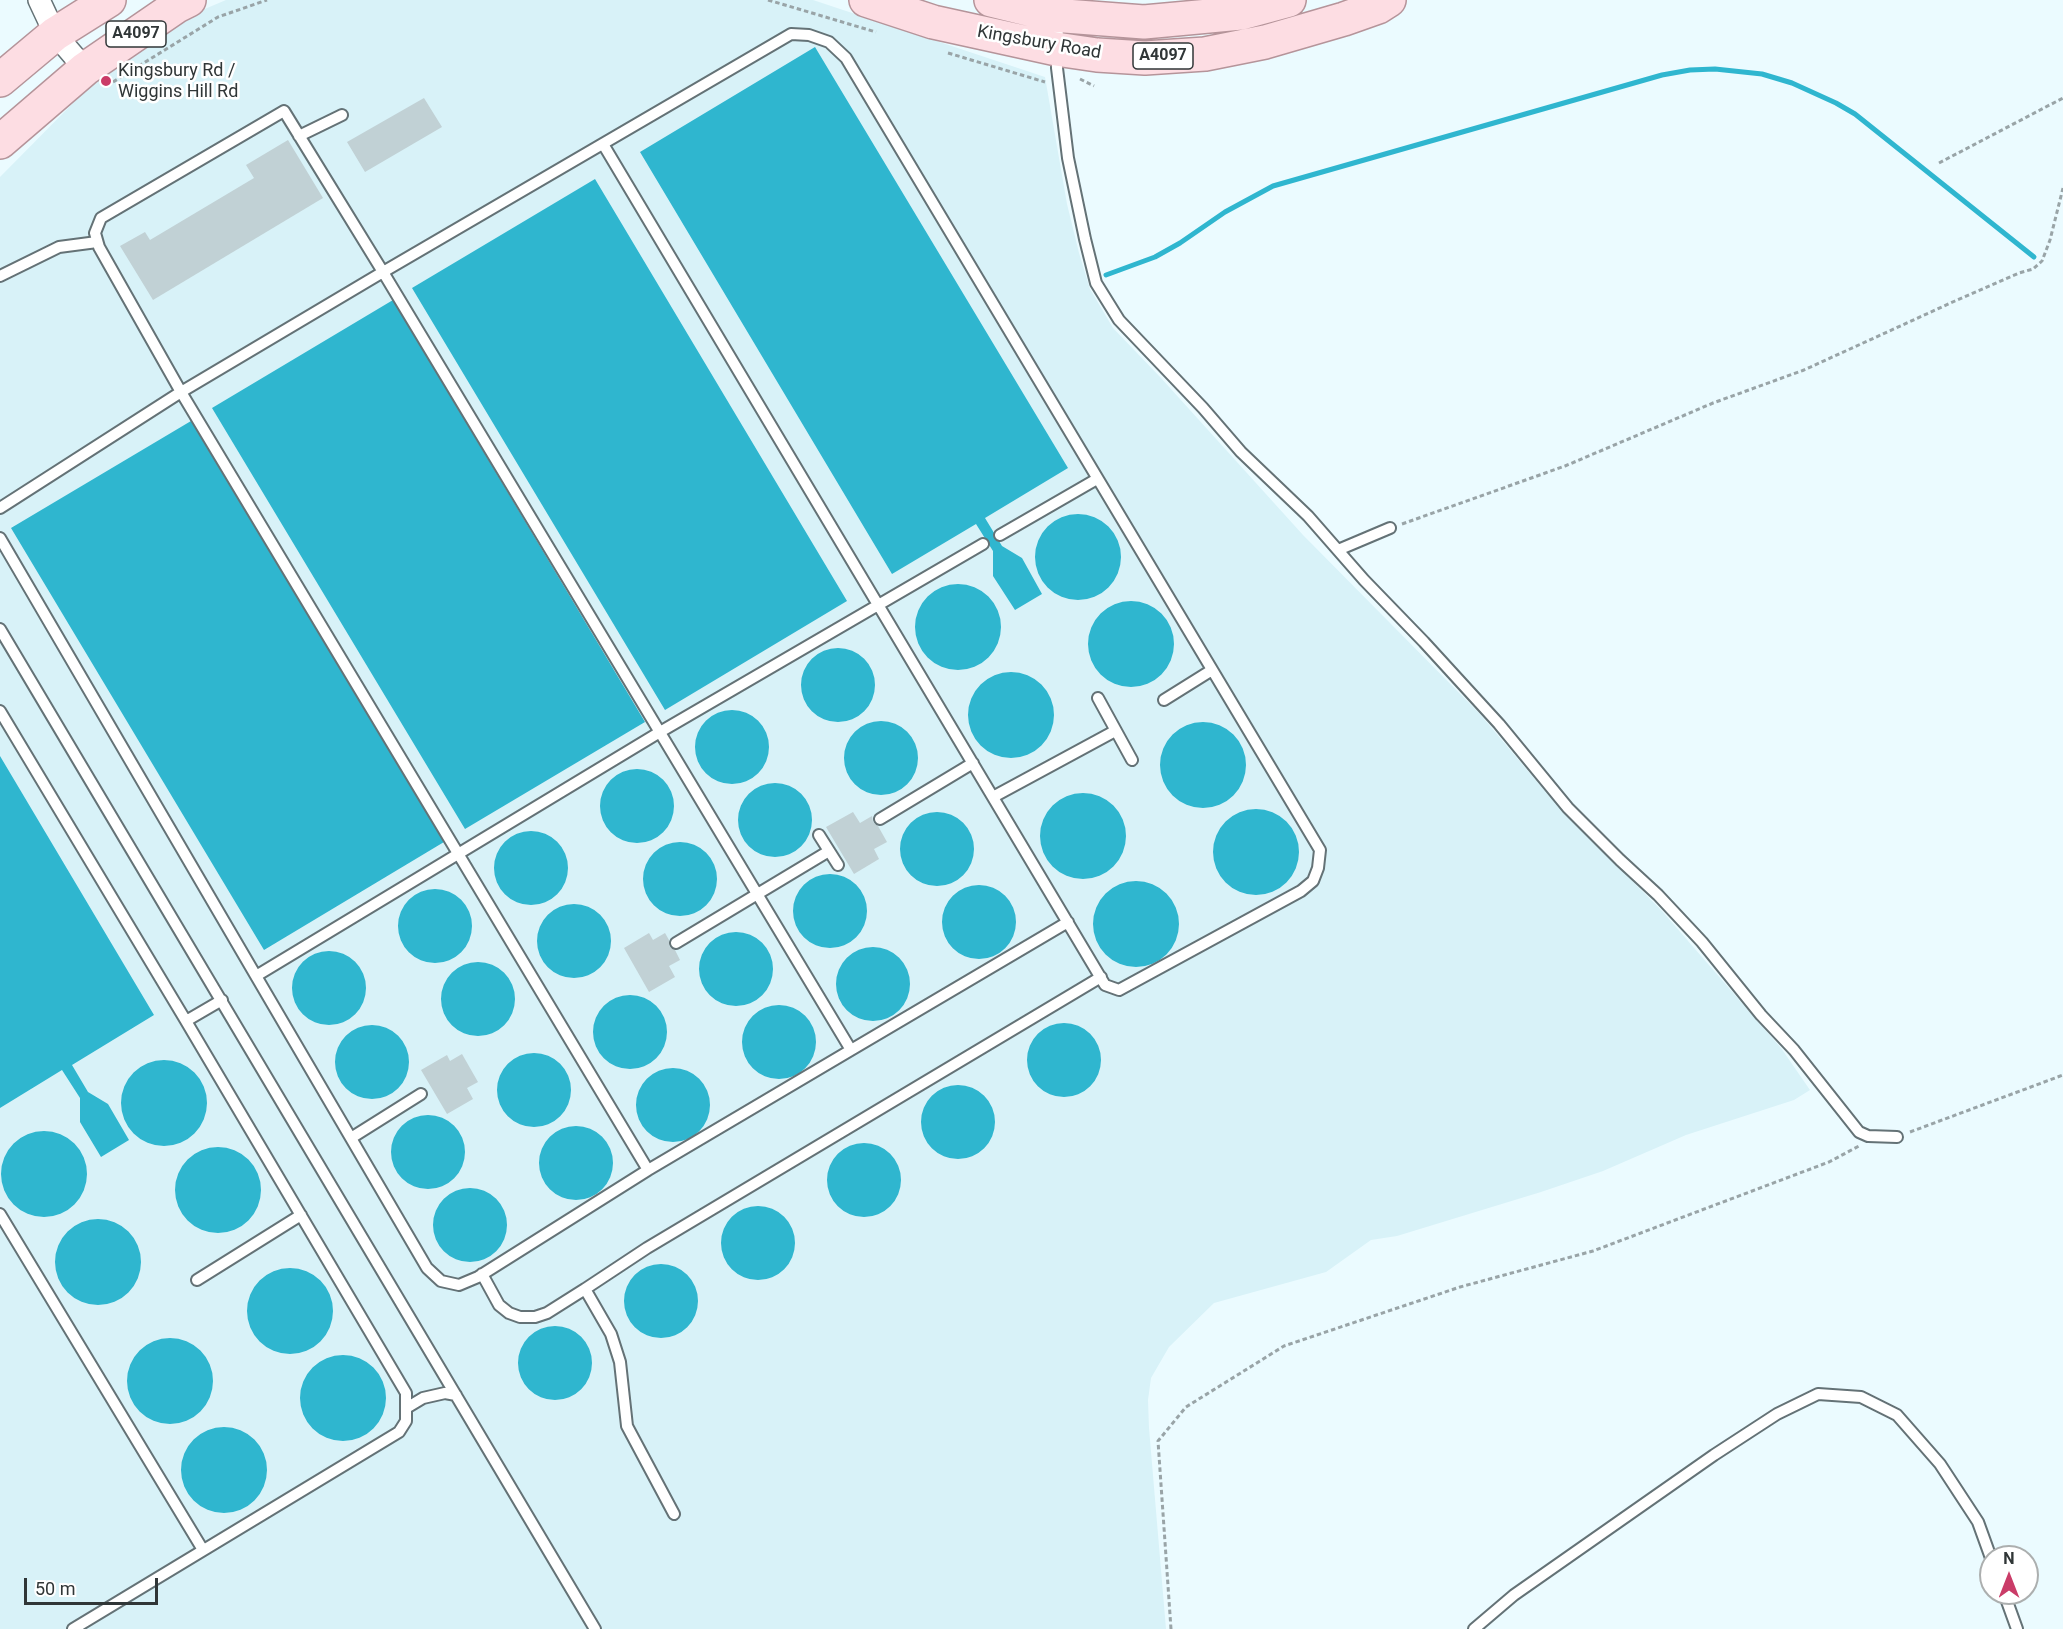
<!DOCTYPE html>
<style>
body{margin:0}
#map{position:relative;width:2063px;height:1629px;overflow:hidden;background:#ebfbff;font-family:Roboto,sans-serif}
canvas{display:block}
.north{position:absolute;left:1979px;top:1545px;width:60px;height:60px;box-sizing:border-box;background:#fff;border:2px solid #acafaf;border-radius:50%;rotate:0deg;font-size:16px;font-weight:700;line-height:24px;text-align:center;color:#303637}
.north::after{content:'';display:block;margin:auto;width:21px;height:27px;background:#ca3c68;clip-path:polygon(50% 0,100% 100%,50% 72%,0 100%)}
.scale{position:absolute;left:24px;top:1578px;width:134px;height:27px;box-sizing:border-box;border:3px solid #303637;border-top:0;padding-left:8px;font-size:18px;line-height:21px;white-space:nowrap;color:#303637;-webkit-text-stroke:4px #fff;paint-order:stroke}
</style>
<div id="map">
<canvas width="2063" height="1629"></canvas>
<div class="north">N</div>
<div class="scale">50 m</div>
</div>
<script>
const ctx = document.querySelector('canvas').getContext('2d');
ctx.lineJoin = 'round';
function fillPath(path, color) {
  ctx.fillStyle = color;
  ctx.fill(path, 'evenodd');
}
function toPath(rows) {
  const path = new Path2D();
  for (const r of rows) {
    if (r.length === 3) {
      path.moveTo(r[0] + r[2], r[1]);
      path.arc(r[0], r[1], r[2], 0, 2 * Math.PI);
      continue;
    }
    path.moveTo(r[0], r[1]);
    for (let i = 2; i < r.length; i += 2) path.lineTo(r[i], r[i + 1]);
  }
  return path;
}
function strokePath(path, color, width, dash) {
  ctx.strokeStyle = color;
  ctx.lineWidth = width;
  ctx.lineCap = dash ? 'butt' : 'round';
  ctx.setLineDash(dash || []);
  ctx.stroke(path);
}
function label(font, color, halo, rows, align = 'center') {
  ctx.font = font + ' Roboto,sans-serif';
  ctx.lineWidth = 5;
  ctx.setLineDash([]);
  ctx.textBaseline = 'middle';
  ctx.strokeStyle = halo;
  ctx.fillStyle = color;
  for (const [text, x, y, turn = 0] of rows) {
    ctx.save();
    ctx.translate(x, y);
    ctx.rotate((+turn || 0) * Math.PI / 180);
    ctx.textAlign = isNaN(turn) ? turn : align;
    if (halo) ctx.strokeText(text, 0, 0);
    ctx.fillText(text, 0, 0);
    ctx.restore();
  }
}
const built = toPath([
 [226,0,813,0,1045,77,1067,204,1079,253,1090,289,1113,328,1161,378,1303,535,1479,713,1555,803,1662,911,1781,1048,1810,1090,1794,1100,1686,1135,1603,1171,1541,1192,1397,1236,1371,1240,1326,1272,1214,1303,1169,1347,1151,1378,1148,1400,1149,1428,1166,1629,0,1629,0,177,83,93,181,19]
]);
const water = toPath([
 [815,47,1068,468,985,518,1002,546,1022,558,1042,594,1015,610,993,576,993,551,976,524,892,574,640,152],
 [595,179,847,601,665,710,412,288],
 [393,300,645,722,465,829,212,408],
 [191,421,444,842,264,950,11,528],
 [1078,557,43],
 [958,627,43],
 [1131,644,43],
 [838,685,37],
 [1011,715,43],
 [732,747,37],
 [881,758,37],
 [1203,765,43],
 [0,756,154,1015,72,1065,88,1092,108,1104,129,1140,101,1157,80,1122,80,1098,62,1070,0,1108],
 [637,806,37],
 [775,820,37],
 [1083,836,43],
 [1256,852,43],
 [937,849,37],
 [531,868,37],
 [680,879,37],
 [830,911,37],
 [1136,924,43],
 [979,922,37],
 [435,926,37],
 [574,941,37],
 [736,969,37],
 [873,984,37],
 [329,988,37],
 [478,999,37],
 [630,1032,37],
 [779,1042,37],
 [1064,1060,37],
 [372,1062,37],
 [534,1090,37],
 [164,1103,43],
 [673,1105,37],
 [958,1122,37],
 [428,1152,37],
 [576,1163,37],
 [44,1174,43],
 [864,1180,37],
 [218,1190,43],
 [470,1225,37],
 [758,1243,37],
 [98,1262,43],
 [661,1301,37],
 [290,1311,43],
 [555,1363,37],
 [170,1381,43],
 [343,1398,43],
 [224,1470,43]
]);
const stream = toPath([
 [1106,275,1155,257,1180,243,1225,212,1273,186,1662,75,1690,70,1715,69,1762,74,1792,83,1836,103,1855,114,2034,257]
]);
const building = toPath([
 [424,98,442,127,365,172,347,142],
 [288,140,323,198,153,300,120,246,145,232,150,240,254,178,246,165],
 [853,812,860,823,872,816,873,822,878,826,887,842,874,849,879,859,854,874,826,827],
 [649,933,653,940,665,933,669,940,669,946,675,950,680,960,669,966,675,977,649,992,624,948],
 [462,1054,478,1082,467,1088,473,1099,447,1114,421,1070,447,1055,450,1061]
]);
const path = toPath([
 [768,0,876,32],
 [948,53,1045,82],
 [1080,79,1094,86],
 [113,82,218,17,267,0],
 [1939,163,2063,98],
 [1402,524,1565,466,1713,403,1804,370,1955,301,2019,273,2033,269,2042,261,2050,240,2063,188],
 [1910,1132,2063,1075],
 [1171,1629,1158,1441,1186,1407,1284,1346,1460,1287,1593,1251,1829,1162,1859,1146]
]);
const service = toPath([
 [1058,18,1057,68,1068,158,1085,239,1096,283,1119,320,1203,408,1241,452,1308,516,1364,580,1424,642,1499,724,1568,808,1620,860,1658,895,1702,942,1761,1015,1794,1050,1859,1132,1868,1136,1897,1137],
 [299,136,342,115],
 [0,276,59,247,97,242],
 [0,508,181,392,383,272,791,34,809,35,829,42,846,58,1320,850,1318,868,1313,881,1301,891,1119,990,1105,985,603,144],
 [1000,535,1097,479],
 [0,538,256,976,660,732,983,544],
 [1338,550,1390,528],
 [0,629,595,1629],
 [1098,698,1132,760],
 [1164,700,1212,670],
 [0,711,186,1021,222,1000],
 [993,797,1115,731],
 [880,819,973,763],
 [819,835,838,865],
 [676,943,829,851],
 [256,976,427,1268,441,1281,459,1285,478,1277,648,1170],
 [851,1050,383,272,284,111,101,218,95,233,99,247,181,392,648,1170,851,1050,1068,922],
 [351,1138,421,1094],
 [0,1214,203,1550],
 [482,1274,499,1305,509,1313,520,1317,535,1317,547,1313,585,1289,611,1334,620,1362,627,1426,674,1514],
 [197,1280,301,1215],
 [585,1289,647,1248,1101,977],
 [408,1407,423,1398,445,1393,456,1395],
 [2004,1593,2017,1629],
 [73,1629,399,1432,406,1421,406,1393,186,1021],
 [1474,1629,1514,1595,1714,1455,1777,1414,1818,1394,1861,1397,1897,1415,1940,1464,1978,1522,1991,1558]
]);
const minor = toPath([
 [39,0,55,34,85,69]
]);
const primary = toPath([
 [866,0,933,22,1056,49,1097,55,1145,58,1205,54,1265,42,1344,19,1378,7,1389,0],
 [991,0,1052,15,1144,22,1241,13,1289,0],
 [0,80,55,34,109,0],
 [0,142,85,69,177,6,189,0]
]);
const markers = [
 [106,81,6,"#ca3c68"]
];
const shields = [
 [136,34,60],
 [1163,56,60]
];
const shieldNames = [
 ["A4097",136,34],
 ["A4097",1163,56]
];
const streetNames = [
 ["Kingsbury Road",1039,43,10]
];
const poiNames = [
 ["Kingsbury Rd /",118,71],
 ["Wiggins Hill Rd",118,92]
];
fillPath(built, '#d8f2f8');
fillPath(water, '#2fb6cf');
strokePath(stream, '#2fb6cf', 5);
fillPath(building, '#c1d1d5');
strokePath(service, '#647276', 14);
strokePath(minor, '#647276', 24);
strokePath(primary, '#b5949a', 36);
strokePath(path, '#99a4a7', 3, [4.5, 3]);
strokePath(service, '#fff', 10);
strokePath(minor, '#fff', 21);
strokePath(primary, '#fddde3', 33);
for (const [x, y, r, color] of markers) {
  const dot = new Path2D();
  dot.arc(x, y, r, 0, 2 * Math.PI);
  ctx.fillStyle = color;
  ctx.fill(dot);
  strokePath(dot, '#fff', 2);
}
for (const [x, y, w] of shields) {
  const box = new Path2D();
  box.roundRect(x - w / 2, y - 13, w, 26, 4.5);
  ctx.fillStyle = '#fff';
  ctx.fill(box);
  strokePath(box, '#303637', 1.5);
}
label('bold 16px', '#303637', null, shieldNames);
label('18px', '#303637', '#fff', streetNames);
label('18px', '#303637', '#fff', poiNames, 'left');
</script>
